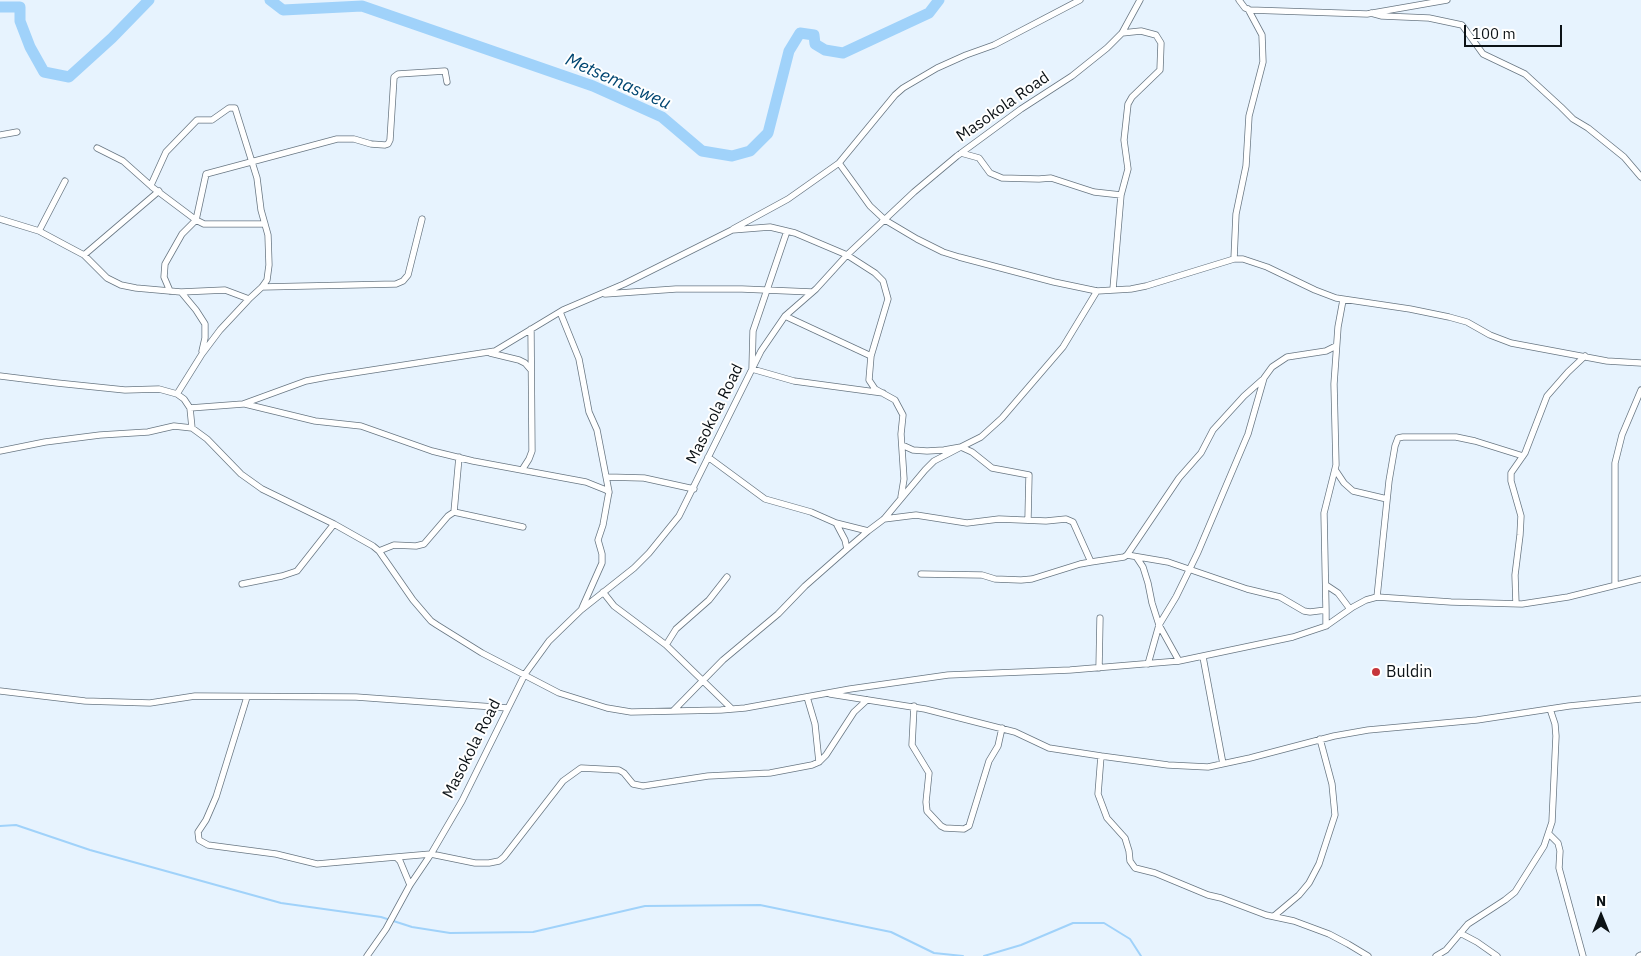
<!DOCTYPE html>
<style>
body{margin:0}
#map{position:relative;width:1641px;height:956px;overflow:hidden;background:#e7f3fe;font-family:"IBM Plex Sans",sans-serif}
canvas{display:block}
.north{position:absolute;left:1576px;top:891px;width:50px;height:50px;-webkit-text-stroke:4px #fff;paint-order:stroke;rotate:0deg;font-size:14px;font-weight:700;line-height:20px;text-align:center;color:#0c1216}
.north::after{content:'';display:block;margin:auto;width:18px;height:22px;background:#0c1216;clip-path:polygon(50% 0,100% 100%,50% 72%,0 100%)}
.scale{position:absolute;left:1464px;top:25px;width:98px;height:22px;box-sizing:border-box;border:2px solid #0c1216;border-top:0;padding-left:6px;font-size:15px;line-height:18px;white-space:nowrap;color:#0c1216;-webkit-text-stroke:4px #fff;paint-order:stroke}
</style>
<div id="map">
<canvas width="1641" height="956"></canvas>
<div class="north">N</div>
<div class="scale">100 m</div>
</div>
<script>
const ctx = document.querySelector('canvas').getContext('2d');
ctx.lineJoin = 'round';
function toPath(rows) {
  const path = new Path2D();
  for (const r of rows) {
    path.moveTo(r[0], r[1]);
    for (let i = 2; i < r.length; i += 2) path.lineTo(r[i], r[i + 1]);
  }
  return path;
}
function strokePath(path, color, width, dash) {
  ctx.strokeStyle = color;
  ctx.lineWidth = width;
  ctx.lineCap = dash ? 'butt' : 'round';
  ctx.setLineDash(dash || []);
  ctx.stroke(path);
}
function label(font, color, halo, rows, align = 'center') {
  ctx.font = font + ' "IBM Plex Sans",sans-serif';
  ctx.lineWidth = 4;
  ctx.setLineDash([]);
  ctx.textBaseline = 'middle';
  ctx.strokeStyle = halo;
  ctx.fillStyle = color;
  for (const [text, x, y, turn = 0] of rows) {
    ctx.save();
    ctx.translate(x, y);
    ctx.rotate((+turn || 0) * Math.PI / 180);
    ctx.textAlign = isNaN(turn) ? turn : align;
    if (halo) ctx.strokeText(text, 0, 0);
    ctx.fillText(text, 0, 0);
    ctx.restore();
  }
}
const stream = toPath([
 [0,826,16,825,90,850,281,903,381,917,412,927,450,933,533,932,645,906,760,905,891,932,934,953,963,956],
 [984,956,1021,945,1073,923,1104,923,1130,939,1141,956]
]);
const river = toPath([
 [270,0,283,10,362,6,593,86,662,117,702,151,732,156,750,151,768,133,789,51,800,33,814,35,815,44,825,50,843,53,929,13,939,0],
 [0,7,20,7,20,21,30,47,44,72,69,77,112,38,149,0]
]);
const street = toPath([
 [1080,0,994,45,966,55,937,68,903,88,895,95,839,163,870,206,885,220,917,239,943,252,959,257,1054,282,1097,291,1131,289,1146,286,1234,259,1243,259,1267,267,1315,290,1336,298,1410,309,1449,317,1467,322,1490,335,1511,343,1607,361,1641,363],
 [1239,0,1245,8,1250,10,1367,14,1447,0],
 [1371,13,1382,16,1429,18,1462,25,1483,54,1525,74,1561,107,1573,119,1588,128,1624,157,1641,177],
 [0,135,17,132],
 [97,148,123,161,151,186],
 [961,153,979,158,990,173,1002,178,1039,179,1051,178,1094,192,1121,195],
 [0,219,39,231,67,246,84,255,107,278,121,285,136,288,181,292,196,310,205,324,205,338,202,351],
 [733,229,788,199,839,163],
 [39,231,65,181],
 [787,231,753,331,752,369,794,381,883,393],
 [84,255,159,191],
 [1234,259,1236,214,1246,166,1249,116,1263,62,1262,35,1248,9],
 [262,287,396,284,403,281,408,275,422,219],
 [1113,289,1121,195,1128,169,1124,140,1128,104,1132,97,1160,70,1161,43,1156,35,1141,31,1122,33],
 [170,291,164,277,165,264,182,234,196,220,206,174,337,139,354,139,371,144,385,145,388,144,390,140,394,77,398,74,445,71,447,82],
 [181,292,225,290,249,299],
 [605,294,676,289,742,289,812,292],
 [560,312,579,359,589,412,597,430,609,492],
 [785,316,871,356,869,380,875,389,895,400,903,415,901,434,904,479,901,497],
 [490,353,519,360,525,363,531,370],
 [0,376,57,383,125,390,159,389,177,394,184,399,190,408],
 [177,394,202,354,220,330,249,299,262,287,267,280,269,265,268,235,261,210,257,178,235,108,229,108,212,120,197,120,166,152,151,185,152,187,196,220,204,224,265,224],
 [245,404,315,421,361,426,432,451,473,461,586,482,606,490,609,492,608,497,603,525,598,540,602,554,602,563,582,608],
 [192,428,190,408,243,404,306,381,327,377,495,351,563,310,624,284,732,230,770,227,795,233,847,255,875,273,883,281,888,299,871,356],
 [902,445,913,450,927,451,944,450,961,447,981,437,1002,418,1063,347,1097,291],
 [0,451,45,442,100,435,148,432,174,426,192,428,207,439,241,474,262,489,334,524,373,546,379,551,413,600,431,621,437,625,482,653,559,693,607,708,631,712,721,710,745,708,850,689,948,675,1070,670,1179,661,1293,637,1326,626,1353,607,1366,600,1377,597,1451,602,1522,604,1568,597,1641,579],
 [522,470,529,459,532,451,531,329],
 [1336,471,1344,483,1353,491,1387,499],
 [607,477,644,478,694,489],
 [454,512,459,457],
 [884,519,916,515,967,523,999,519,1046,521,1066,519,1073,522,1091,562,1124,557,1127,555,1168,562,1247,589,1280,597,1304,611,1310,612,1326,610,1326,626],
 [836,523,868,531,847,549],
 [868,531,884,519,925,470,934,461,961,447,972,452,992,468,1029,475,1028,519],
 [379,551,394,545,416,546,424,544,448,516,454,512,523,527],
 [1127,555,1179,478,1201,453,1213,430,1244,396,1262,380],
 [1137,558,1143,567,1148,583,1152,603,1159,625,1179,661],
 [921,574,982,575,995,579,1021,580,1032,579,1080,564,1091,562],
 [242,584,282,576,297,571,334,524],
 [1615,584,1615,463,1622,435,1641,390],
 [1326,585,1338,593,1350,609],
 [603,592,614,606,666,645,732,709],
 [1377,597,1389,481,1395,446,1398,438,1403,437,1456,437,1475,441,1523,456],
 [1516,604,1515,575,1520,535,1521,516,1511,481,1511,473,1525,453,1547,396,1568,372,1585,356],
 [1326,610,1324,513,1336,465,1334,384,1338,327,1343,300],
 [666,645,676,629,709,600,727,577],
 [1203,657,1223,764],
 [1148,664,1159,625,1176,597,1198,552,1248,434,1264,378,1272,367,1287,357,1326,351,1336,346],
 [1099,668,1100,618],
 [0,691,85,701,150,703,195,696,356,697,508,708],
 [830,694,925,709,1015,732,1049,748,1101,756,1098,794,1107,818,1125,838,1129,851,1130,861,1135,868,1155,873,1208,895,1221,898,1266,915,1294,921,1329,934,1348,944,1368,956],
 [247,697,216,797,206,820,198,832,199,840,208,845,276,854,317,864,396,857,400,861,410,885],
 [807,697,815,724,819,762],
 [914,706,912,745,929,773,926,802,927,811,941,826,945,828,964,829,969,826,989,761,998,746,1002,728],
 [673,711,723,660,778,614,805,586,847,549,845,540,836,523,811,512,765,499,708,457],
 [1101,756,1168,765,1208,767,1250,758,1334,736,1368,730,1477,720,1569,706,1641,699],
 [1549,834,1558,843,1560,851,1559,868,1583,956],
 [396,857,431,854,475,863,489,863,499,861,504,857,563,781,581,768,619,770,624,773,633,784,643,786,708,776,770,773,812,765,819,762,826,755,854,712,867,700],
 [1274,916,1299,895,1309,883,1319,864,1335,815,1332,784,1320,739],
 [1460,933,1477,942,1497,956],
 [367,956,386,929,410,885,431,854,462,801,525,674,549,641,581,610,634,568,649,553,679,516,761,351,785,316,816,289,847,255,914,192,957,156,1021,109,1072,76,1107,48,1122,33,1140,0],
 [1436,956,1446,950,1468,924,1505,900,1515,892,1544,846,1552,822,1556,736,1555,724,1550,709],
 [1639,956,1641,955]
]);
const markers = [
 [1376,672,5,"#c6363b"]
];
const streetNames = [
 ["Masokola Road",1003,107,-35],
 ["Masokola Road",715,414,-64],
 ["Masokola Road",472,749,-63]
];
const poiNames = [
 ["Buldin",1386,672]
];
const waterNames = [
 ["Metsemasweu",618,82,24]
];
strokePath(stream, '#a0d2fa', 2);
strokePath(river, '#a0d2fa', 11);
strokePath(street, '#697783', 7);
strokePath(street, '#fff', 5.5);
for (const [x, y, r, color] of markers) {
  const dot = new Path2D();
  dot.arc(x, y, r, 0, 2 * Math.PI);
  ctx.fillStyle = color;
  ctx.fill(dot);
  strokePath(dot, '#fff', 2);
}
label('16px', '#0c1216', '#fff', streetNames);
label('16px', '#0c1216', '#fff', poiNames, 'left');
label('italic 18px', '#004671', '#fff', waterNames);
</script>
